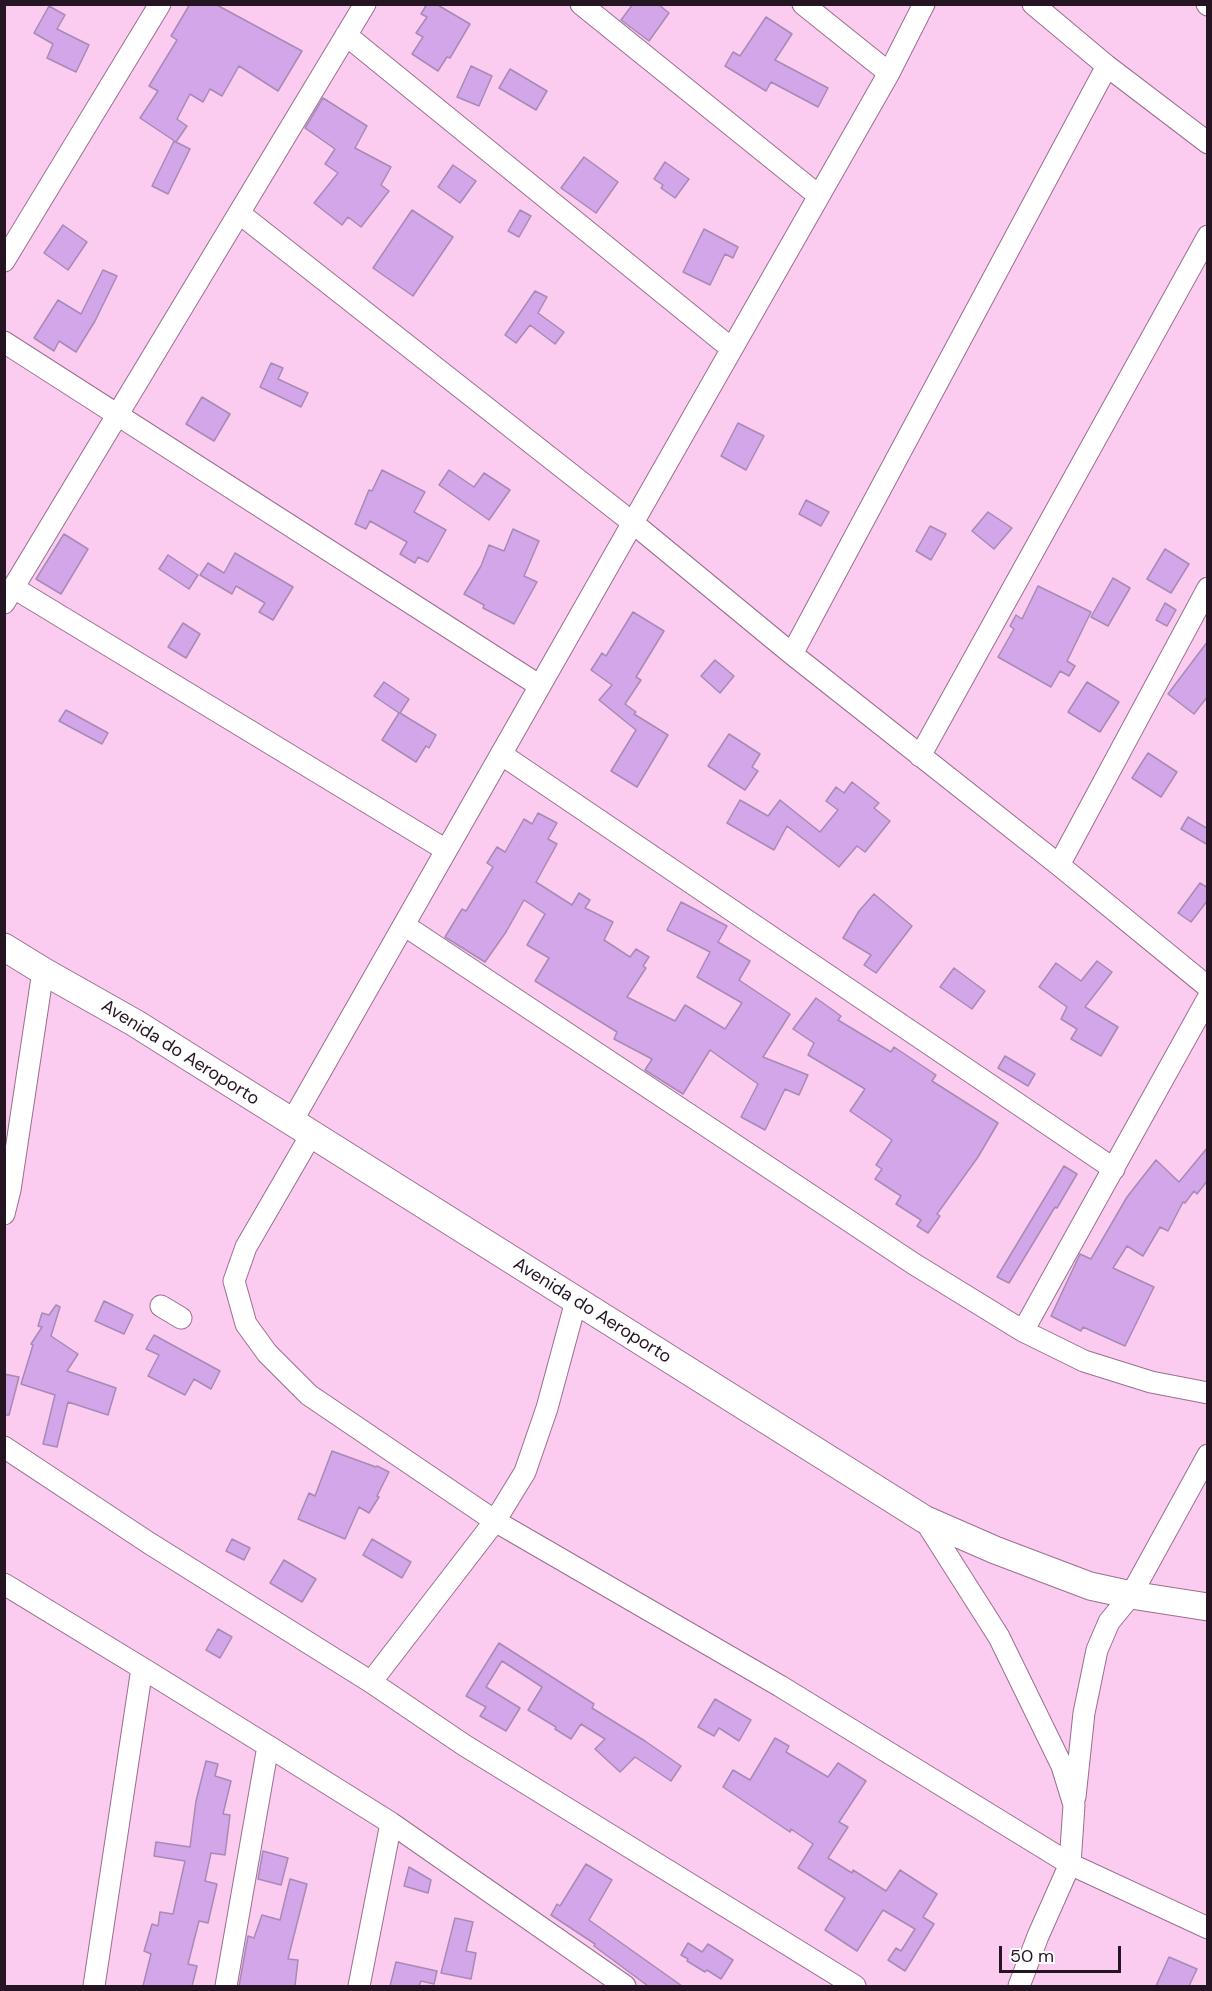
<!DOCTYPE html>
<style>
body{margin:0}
#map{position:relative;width:1212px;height:1991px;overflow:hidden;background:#fbccf0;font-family:"DM Sans",sans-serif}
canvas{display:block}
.frame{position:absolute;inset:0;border:6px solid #251522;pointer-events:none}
.scale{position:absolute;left:999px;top:1946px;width:122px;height:27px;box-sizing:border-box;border:3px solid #251522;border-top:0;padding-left:8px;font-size:18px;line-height:21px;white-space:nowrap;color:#251522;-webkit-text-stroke:4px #fefefe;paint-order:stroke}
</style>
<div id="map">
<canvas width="1212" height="1991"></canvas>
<div class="frame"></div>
<div class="scale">50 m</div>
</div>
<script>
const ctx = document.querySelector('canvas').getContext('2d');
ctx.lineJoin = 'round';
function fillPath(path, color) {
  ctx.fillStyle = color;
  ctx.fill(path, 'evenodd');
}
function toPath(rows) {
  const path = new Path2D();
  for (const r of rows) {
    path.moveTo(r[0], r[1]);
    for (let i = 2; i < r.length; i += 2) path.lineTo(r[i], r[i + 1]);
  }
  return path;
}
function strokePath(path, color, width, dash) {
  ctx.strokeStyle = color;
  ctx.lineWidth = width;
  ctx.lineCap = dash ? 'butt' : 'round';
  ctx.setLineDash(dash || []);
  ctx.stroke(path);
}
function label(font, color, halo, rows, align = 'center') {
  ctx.font = font + ' "DM Sans",sans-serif';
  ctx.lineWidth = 4.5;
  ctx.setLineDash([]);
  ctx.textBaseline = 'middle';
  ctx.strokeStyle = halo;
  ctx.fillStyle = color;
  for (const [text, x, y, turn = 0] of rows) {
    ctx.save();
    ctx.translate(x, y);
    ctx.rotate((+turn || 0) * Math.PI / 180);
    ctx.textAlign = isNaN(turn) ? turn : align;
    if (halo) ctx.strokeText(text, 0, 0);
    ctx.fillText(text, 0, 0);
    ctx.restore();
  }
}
const building = toPath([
 [190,4,215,4,302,51,278,91,239,66,222,96,210,89,203,102,190,94,177,119,187,126,176,142,140,118,158,91,149,86,177,40,171,36,190,4],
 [427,4,436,4,470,24,450,58,447,57,438,71,412,54,423,37,416,33,427,17,421,14,427,4],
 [633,4,658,4,669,13,649,41,621,20,633,4],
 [49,6,65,15,57,29,89,45,76,72,47,58,53,44,34,33,49,6],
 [766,17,792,34,775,60,828,88,818,107,771,82,766,91,725,66,733,52,740,56,766,17],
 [471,66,492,76,479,106,457,97,471,66],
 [510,69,547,91,536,110,499,88,510,69],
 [323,98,367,126,355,148,391,167,381,185,389,191,361,227,348,217,342,225,314,203,338,173,325,164,335,149,305,128,323,98],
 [174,141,190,149,168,194,152,186,174,141],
 [584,157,618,182,596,213,561,188,584,157],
 [665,162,689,179,675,198,661,188,663,185,654,179,665,162],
 [453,165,476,181,460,203,438,187,453,165],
 [412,210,453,237,413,296,373,268,412,210],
 [520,210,531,216,519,237,508,231,520,210],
 [63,225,87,242,68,270,44,253,63,225],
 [704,229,738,247,733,258,725,254,710,285,683,272,704,229],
 [103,270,117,276,95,321,76,352,59,341,54,351,34,338,58,300,81,314,103,270],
 [535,291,547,297,538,313,564,332,555,344,530,325,516,343,505,335,535,291],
 [271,363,283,368,278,379,308,393,301,407,260,387,271,363],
 [202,397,230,414,214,441,186,424,202,397],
 [738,423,764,436,746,470,721,456,738,423],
 [382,470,425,492,414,512,446,530,428,562,418,557,415,563,400,554,407,542,370,521,366,529,355,524,369,490,372,491,382,470],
 [449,470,474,487,484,473,510,490,489,520,439,485,449,470],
 [806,500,829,512,821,526,799,514,806,500],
 [988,512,1012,528,994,549,972,531,988,512],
 [930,526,946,534,931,560,916,551,930,526],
 [513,529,539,541,524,576,537,582,514,624,483,608,484,605,464,594,481,566,489,545,504,551,513,529],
 [64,534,88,549,61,594,36,579,64,534],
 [1165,549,1189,564,1171,593,1147,579,1165,549],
 [235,553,293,587,273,620,259,612,265,603,236,586,232,594,200,575,208,563,224,573,235,553],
 [168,555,198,575,189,589,159,569,168,555],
 [1113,578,1130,588,1108,626,1091,617,1113,578],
 [1038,586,1091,612,1067,661,1075,666,1069,676,1060,671,1051,687,998,657,1014,629,1010,626,1016,615,1022,619,1038,586],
 [1165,603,1176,610,1167,626,1156,620,1165,603],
 [633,612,664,631,636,677,641,680,625,704,636,712,634,714,668,735,637,787,611,771,636,730,599,700,612,685,591,670,602,653,606,656,633,612],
 [183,623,200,634,186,658,168,647,183,623],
 [1208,641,1208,696,1194,714,1168,694,1208,641],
 [715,660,734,676,720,693,701,676,715,660],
 [384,682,409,699,400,713,436,735,429,748,426,746,416,762,382,740,399,713,374,696,384,682],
 [1087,682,1119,702,1100,732,1068,712,1087,682],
 [66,710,108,733,102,744,59,721,66,710],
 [729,734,760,754,752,767,758,771,745,790,708,766,729,734],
 [1148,753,1177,772,1161,797,1132,778,1148,753],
 [852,782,879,803,874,808,890,821,865,852,857,846,839,867,787,826,774,850,727,823,740,800,768,816,780,800,820,832,838,810,826,801,836,787,844,793,852,782],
 [538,813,557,823,548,839,557,844,536,882,572,905,579,893,590,900,585,908,613,922,604,940,630,957,636,949,649,957,643,966,646,968,627,997,675,1021,685,1005,725,1029,740,1006,742,1003,697,977,710,952,667,930,681,902,727,926,718,942,750,961,739,980,790,1014,763,1057,808,1075,799,1095,785,1089,765,1130,741,1117,758,1084,710,1050,683,1094,645,1070,652,1059,614,1039,617,1032,535,981,549,958,527,945,545,914,524,900,506,932,485,962,445,937,462,909,466,911,493,867,487,863,497,847,505,852,524,819,532,824,538,813],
 [1188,817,1208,829,1208,845,1181,829,1188,817],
 [1200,883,1208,888,1208,900,1191,922,1178,913,1200,883],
 [874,894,912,926,876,973,864,965,871,955,843,938,859,911,874,894],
 [1097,961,1112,972,1085,1007,1118,1027,1101,1056,1071,1039,1077,1029,1061,1019,1067,1007,1039,987,1056,963,1081,981,1097,961],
 [954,968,985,991,972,1009,940,987,954,968],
 [816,998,841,1016,838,1020,891,1052,894,1047,936,1075,932,1081,998,1123,978,1157,937,1214,940,1216,928,1233,917,1226,921,1220,896,1204,901,1196,875,1179,882,1169,876,1165,892,1140,850,1111,865,1089,808,1055,814,1043,793,1029,816,998],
 [1005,1056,1035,1074,1028,1086,998,1068,1005,1056],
 [1208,1147,1208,1180,1197,1194,1194,1191,1185,1203,1183,1202,1168,1231,1160,1227,1143,1256,1127,1246,1113,1268,1154,1287,1125,1346,1083,1327,1081,1331,1051,1316,1080,1254,1091,1259,1127,1197,1156,1160,1179,1182,1208,1147],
 [1064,1166,1077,1174,1057,1208,1055,1207,1009,1283,997,1277,1064,1166],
 [104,1301,133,1315,124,1334,95,1321,104,1301],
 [56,1305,60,1307,51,1336,78,1354,67,1371,116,1388,108,1415,68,1402,57,1447,43,1444,55,1395,21,1384,33,1345,31,1344,42,1327,38,1326,42,1313,49,1315,56,1305],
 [154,1335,220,1371,211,1389,194,1379,185,1395,148,1376,159,1355,146,1349,154,1335],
 [4,1374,19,1377,9,1415,4,1415,4,1374],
 [332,1451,376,1467,377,1466,389,1472,377,1496,379,1497,369,1513,359,1507,345,1539,298,1519,309,1493,315,1496,332,1451],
 [232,1539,250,1548,244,1560,226,1551,232,1539],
 [372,1539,411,1562,402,1578,363,1555,372,1539],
 [284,1560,316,1579,302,1602,270,1583,284,1560],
 [218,1629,232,1637,220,1658,206,1650,218,1629],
 [499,1643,594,1704,592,1708,645,1741,681,1766,671,1781,635,1757,620,1772,595,1749,605,1739,581,1724,571,1739,555,1729,556,1727,528,1710,542,1687,502,1661,486,1687,520,1708,506,1731,480,1716,486,1707,466,1696,499,1643],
 [715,1699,751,1720,739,1741,719,1728,714,1736,698,1727,715,1699],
 [775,1738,789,1746,786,1752,828,1777,838,1763,866,1781,839,1822,848,1827,828,1858,852,1873,853,1870,886,1891,900,1870,937,1894,923,1917,934,1924,905,1971,888,1960,896,1948,901,1951,915,1929,883,1910,857,1951,825,1930,845,1898,798,1868,813,1844,791,1829,790,1832,723,1787,733,1770,750,1780,775,1738],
 [206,1761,218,1764,215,1776,231,1781,223,1814,230,1815,225,1855,211,1853,205,1881,217,1884,208,1923,199,1921,188,1964,197,1966,192,1986,143,1986,151,1954,144,1951,152,1924,158,1926,160,1912,173,1914,185,1861,154,1856,156,1842,190,1847,196,1801,206,1761],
 [263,1851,288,1858,281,1885,258,1879,263,1851],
 [586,1864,612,1880,589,1920,682,1986,648,1986,594,1946,595,1944,551,1915,557,1904,560,1906,586,1864],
 [409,1867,431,1880,428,1893,404,1886,409,1867],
 [290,1879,307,1884,288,1959,298,1960,295,1986,239,1986,248,1936,254,1938,262,1915,280,1920,290,1879],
 [455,1918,473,1922,466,1951,476,1953,471,1979,441,1973,455,1918],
 [688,1943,702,1952,708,1944,733,1960,721,1979,707,1970,705,1972,687,1961,688,1959,681,1955,688,1943],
 [1169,1957,1197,1969,1189,1986,1156,1986,1169,1957],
 [396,1962,437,1971,434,1984,421,1981,419,1986,390,1986,396,1962]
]);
const minor = toPath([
 [581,4,819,196],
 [803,4,889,73],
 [1033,4,1107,66,1208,143],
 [1207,4,1208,5],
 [346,35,732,349],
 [239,213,633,523,792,654,1059,865,1208,987],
 [4,261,160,4],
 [4,342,540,686],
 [14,588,446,850],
 [4,603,365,4],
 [792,654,1107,66],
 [501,754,1114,1169],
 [920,756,1208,236],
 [1059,865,1208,588],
 [404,925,914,1264,1023,1331,1084,1361,1151,1382,1208,1393],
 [291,1123,889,73,924,4],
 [311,1135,246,1247,234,1281,246,1324,267,1353,309,1395,495,1521,780,1686,1070,1864,1208,1928],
 [4,1214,10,1190,43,971],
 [161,1306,181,1318],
 [1023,1331,1208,998],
 [4,1447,149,1543,371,1682,464,1745,855,1986],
 [924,1519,999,1637,1062,1766,1074,1805,1070,1864,1038,1936,1019,1986],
 [4,1584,142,1668,94,1986],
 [142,1668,268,1746,226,1986],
 [371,1682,495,1521,525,1472,547,1408,576,1301],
 [268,1746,391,1823,625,1986],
 [1075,1797,1084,1713,1097,1650,1109,1622,1131,1595,1208,1455],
 [359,1986,391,1823]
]);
const major = toPath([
 [4,947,43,971,135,1023,924,1519,995,1550,1090,1586,1131,1595,1208,1607]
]);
const streetNames = [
 ["Avenida do Aeroporto",180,1053,32],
 ["Avenida do Aeroporto",592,1311,32]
];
fillPath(building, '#d2a6e8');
strokePath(building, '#a78ab6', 1.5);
strokePath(minor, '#9a6f91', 23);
strokePath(major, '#9a6f91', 29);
strokePath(minor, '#fff', 21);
strokePath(major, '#fff', 27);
label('18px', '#251522', '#fefefe', streetNames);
</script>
